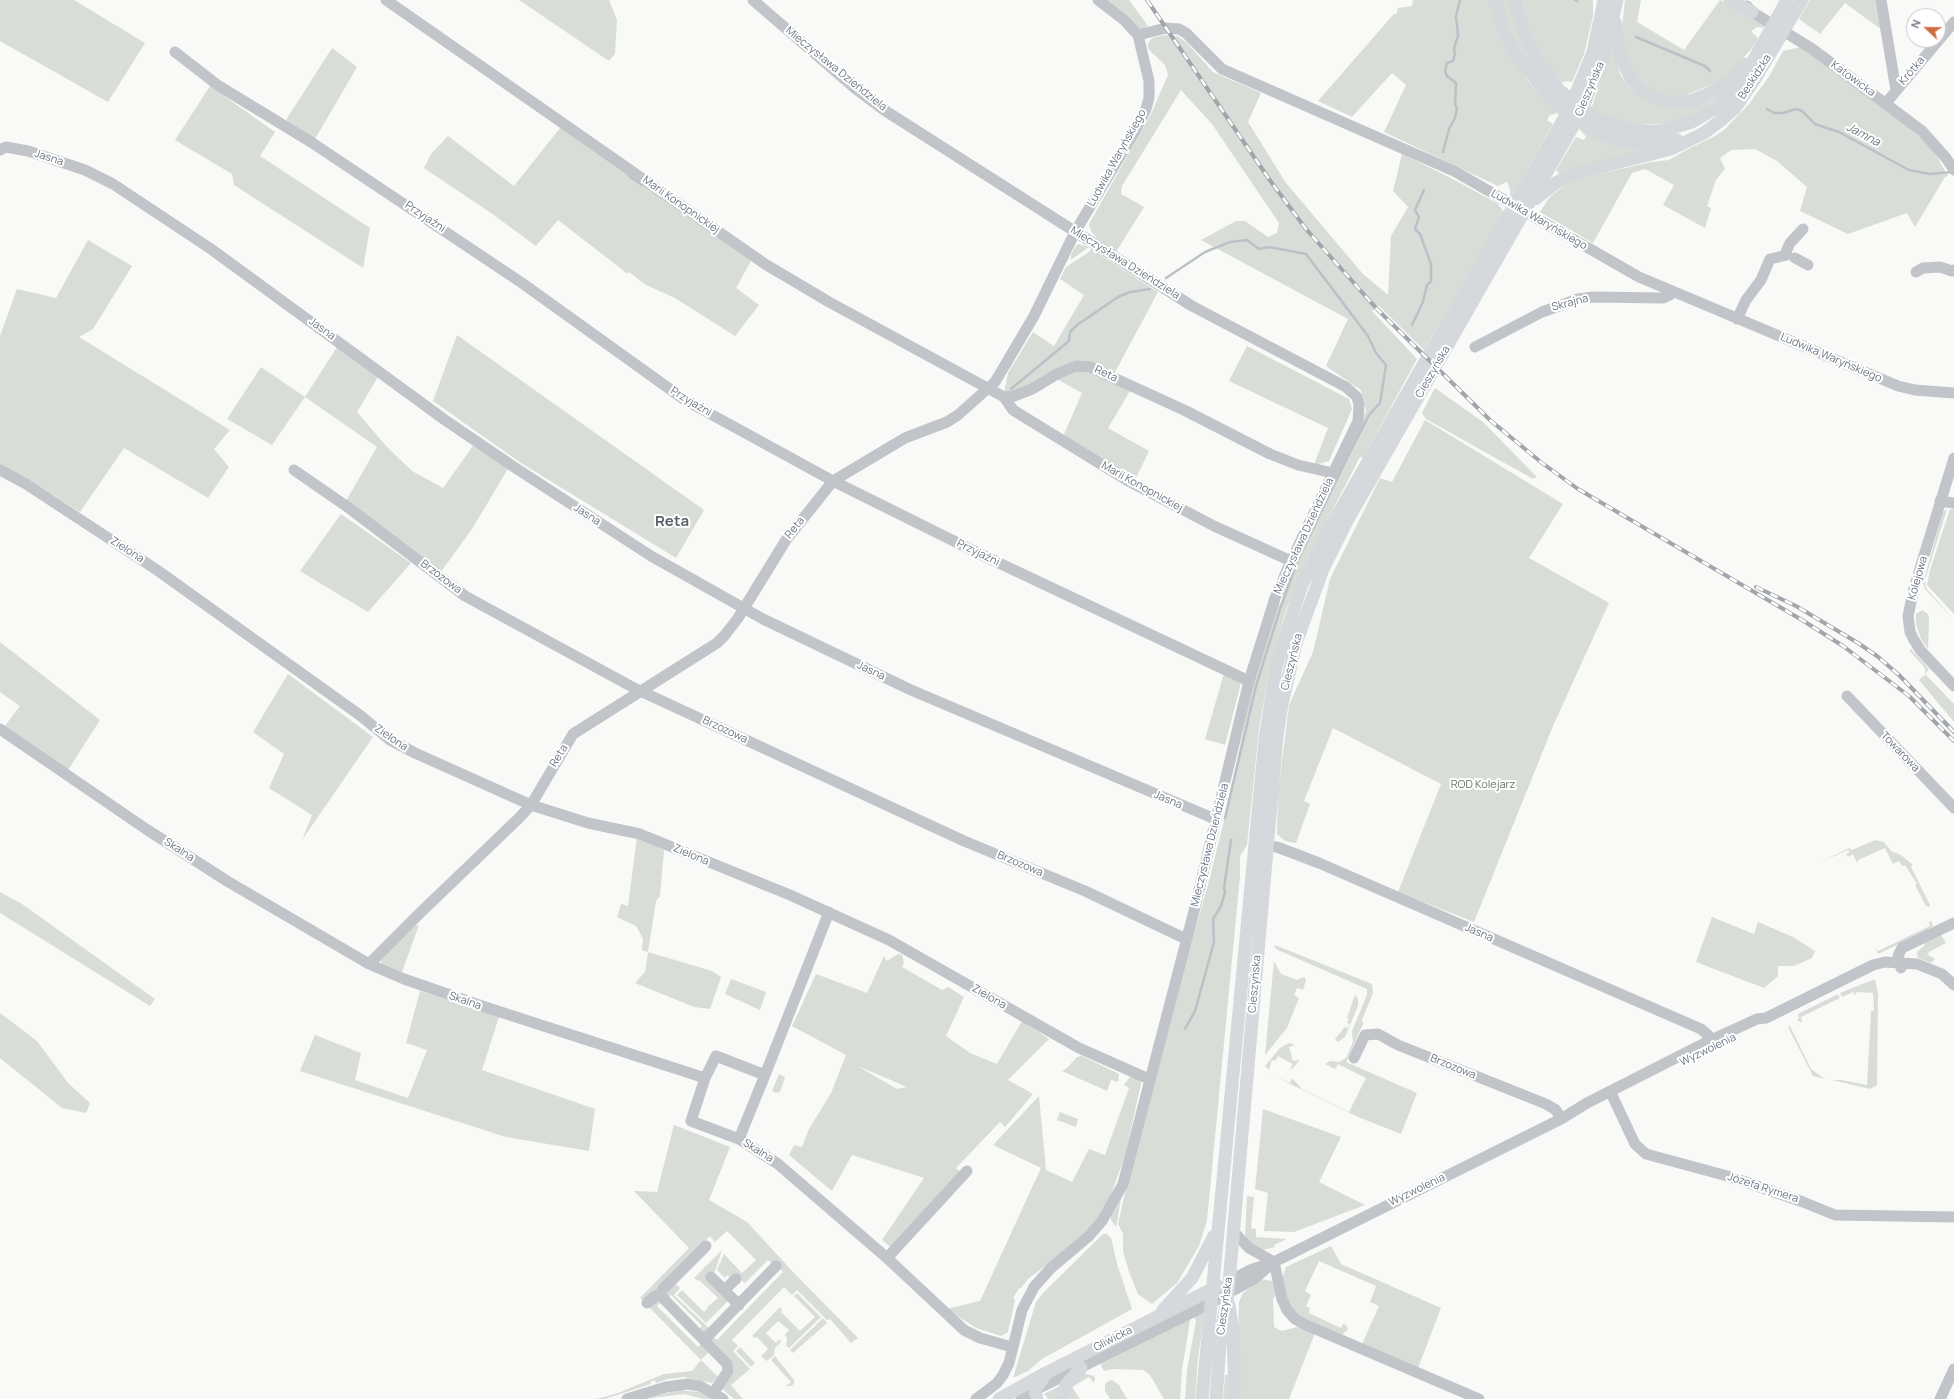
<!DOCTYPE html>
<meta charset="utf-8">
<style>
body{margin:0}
#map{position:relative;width:1954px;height:1399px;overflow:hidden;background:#f9f9f7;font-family:Manrope,sans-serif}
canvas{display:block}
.north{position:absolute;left:1906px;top:8px;width:40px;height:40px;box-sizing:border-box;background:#fff;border:1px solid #c4c9ce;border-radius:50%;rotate:292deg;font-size:11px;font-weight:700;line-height:16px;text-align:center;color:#6c7784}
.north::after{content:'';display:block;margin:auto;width:14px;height:18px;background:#cd6e43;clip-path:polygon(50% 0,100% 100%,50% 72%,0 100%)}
</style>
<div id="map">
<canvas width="1954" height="1399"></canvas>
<div class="north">N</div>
</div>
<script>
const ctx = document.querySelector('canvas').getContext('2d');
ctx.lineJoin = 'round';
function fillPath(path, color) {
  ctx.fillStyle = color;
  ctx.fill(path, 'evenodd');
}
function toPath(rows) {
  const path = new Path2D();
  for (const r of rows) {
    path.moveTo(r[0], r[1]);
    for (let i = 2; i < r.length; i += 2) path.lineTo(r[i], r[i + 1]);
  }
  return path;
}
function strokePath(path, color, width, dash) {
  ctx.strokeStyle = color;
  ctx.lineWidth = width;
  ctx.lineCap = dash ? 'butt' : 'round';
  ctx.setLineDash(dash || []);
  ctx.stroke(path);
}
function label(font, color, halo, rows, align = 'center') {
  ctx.font = font + ' Manrope,sans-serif';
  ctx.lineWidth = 4;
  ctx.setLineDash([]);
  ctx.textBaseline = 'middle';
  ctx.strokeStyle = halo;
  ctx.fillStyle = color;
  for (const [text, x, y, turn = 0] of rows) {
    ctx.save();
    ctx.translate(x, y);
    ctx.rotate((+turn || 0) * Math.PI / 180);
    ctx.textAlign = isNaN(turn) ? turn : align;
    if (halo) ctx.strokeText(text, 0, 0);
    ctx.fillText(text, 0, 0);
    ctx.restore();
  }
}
const green = toPath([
 [0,0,74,0,145,43,108,102,0,41],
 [519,0,609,0,617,20,615,54,609,61],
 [1103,0,1129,0,1148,26,1141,30],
 [1413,0,1492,0,1513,58,1527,80,1543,99,1557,111,1556,114,1550,115,1547,120,1553,124,1512,197,1510,196,1510,189,1507,182,1498,186,1384,132,1406,85,1392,73,1352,117,1318,101,1393,15,1397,13,1398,8,1412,6],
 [1498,0,1512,0,1542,74,1523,58],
 [1522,0,1593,0,1593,16,1584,54,1572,82,1566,81,1561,83,1549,71,1528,30],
 [1625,0,1641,0,1637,22,1684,50,1720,0,1743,11,1765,25,1764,28,1757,27,1751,31,1758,38,1753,47,1734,68,1717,82,1682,97,1665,96,1649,90,1635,77,1624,55,1621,37],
 [1810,0,1875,0,1882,30,1845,3,1820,34,1799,19],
 [1165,35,1177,36,1187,43,1213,72,1261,93,1248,122,1286,183,1363,274,1388,295,1391,236,1408,207,1393,191,1402,154,1447,176,1497,203,1504,212,1424,350,1379,306,1372,311,1417,359,1363,458,1360,457,1307,559,1286,610,1270,666,1259,729,1247,845,1240,856,1240,876,1207,1220,1199,1246,1177,1283,1152,1304,1138,1294,1129,1272,1123,1251,1123,1234,1118,1224,1150,1083,1208,885,1224,821,1253,684,1278,604,1282,605,1286,596,1281,595,1296,562,1349,451,1366,411,1361,390,1326,366,1348,319,1201,240,1236,221,1245,221,1268,237,1277,233,1279,223,1212,124,1181,90,1122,186,1121,194,1144,207,1116,252,1099,241,1091,231,1089,224,1151,114,1168,75,1165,65,1148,49,1148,44,1152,38],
 [1612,44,1620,74,1629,87,1641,95,1658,101,1725,91,1722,96,1687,119,1663,124,1624,124,1600,114,1592,107],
 [1801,47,1894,114,1932,148,1948,176,1945,177,1915,227,1907,213,1848,234,1800,211,1807,187,1777,161,1755,149,1731,150,1720,158,1725,169,1716,180,1707,206,1711,208,1705,228,1663,205,1674,185,1645,169,1632,173,1593,243,1540,212,1549,198,1562,187,1581,178,1651,162,1669,160,1686,150,1715,136,1724,130,1749,104,1770,75,1783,51],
 [332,48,357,67,315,139,286,120],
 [210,86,275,132,260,156,370,228,363,268,234,185,232,174,175,140],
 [564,123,751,261,736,288,759,305,735,336,675,298,646,285,629,272,628,274,558,220,536,246,491,213,424,168,431,154,448,136,514,186],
 [1581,128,1657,147,1559,174,1556,170,1576,137,1584,140,1586,136,1580,130],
 [88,240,132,266,93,329,79,337,230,430,214,449,229,467,208,498,124,448,80,512,29,480,0,466,0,336,17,289,56,298],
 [1078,244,1089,247,1071,260,1071,255,1075,247],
 [1091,249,1158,292,1114,374,1084,363,1031,388,1004,393,1008,373,1033,332,1054,346,1084,295,1060,279,1066,267,1089,252],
 [457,335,704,510,676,558,521,463,433,401],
 [1247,346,1349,399,1352,409,1329,461,1314,465,1328,428,1229,381],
 [337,347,378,377,357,412,387,447,412,471,443,488,473,446,509,467,472,529,440,573,346,501,377,447,305,397,272,445,227,419,261,367,305,397],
 [1075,371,1089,371,1130,391,1108,428,1149,451,1136,478,1062,439,1082,393,1055,378],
 [1435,388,1483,422,1537,477,1533,479,1426,419,1422,413],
 [1425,420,1563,504,1529,558,1609,603,1553,726,1474,922,1398,892,1441,784,1333,728,1304,801,1310,804,1296,843,1285,841,1277,834,1278,793,1289,705,1313,652,1330,579,1380,478,1392,482],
 [1947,509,1925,580,1926,588,1954,620,1925,589,1923,583,1943,512],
 [1950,509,1954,509,1954,614,1927,585,1930,570],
 [341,514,411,563,368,612,300,571],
 [1922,610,1927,613,1929,617,1928,649,1921,639,1916,624,1916,614],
 [0,642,100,720,68,770,4,727,20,706,0,692],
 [1911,649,1929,669,1925,674,1954,704,1954,722,1919,680,1925,675,1925,668,1909,650],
 [1225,670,1241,683,1225,745,1205,739],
 [288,674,373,737,302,840,312,815,269,788,284,754,253,732],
 [637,837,664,850,660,896,656,901,648,952,712,971,721,977,710,1009,694,1007,635,983,645,972,648,952,642,950,643,939,636,926,617,917,621,904,628,906],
 [1875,840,1884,842,1891,851,1901,855,1913,865,1911,867,1930,905,1929,907,1926,906,1915,885,1917,884,1905,865,1902,866,1899,861,1893,864,1885,848,1858,860,1857,863,1853,854,1848,857,1846,854,1850,852,1848,850,1821,862,1849,848,1852,850],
 [0,892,22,904,155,999,150,1006,0,913],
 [1712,917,1754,934,1758,922,1793,937,1815,951,1812,958,1794,966,1778,966,1778,976,1764,988,1696,962],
 [1931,921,1933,926,1928,930,1878,954,1875,947,1878,951,1930,926,1929,922],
 [419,925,402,972,382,964,380,960,414,926],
 [1941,935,1946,943,1929,952,1928,955,1935,959,1931,963,1918,958,1917,952,1925,945,1924,943],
 [1275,945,1372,984,1373,993,1362,1020,1363,1024,1346,1062,1417,1093,1401,1134,1358,1117,1268,1073,1290,1083,1292,1078,1302,1089,1349,1112,1366,1078,1338,1064,1335,1069,1325,1064,1330,1061,1339,1062,1346,1058,1353,1042,1352,1031,1367,995,1367,989,1278,950,1275,948],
 [898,954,902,955,904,963,902,967,942,990,948,987,964,997,946,1036,970,1053,997,1064,1022,1021,1049,1039,1008,1080,1033,1094,1005,1127,1000,1122,956,1168,961,1172,892,1248,882,1240,924,1178,852,1155,832,1191,789,1155,794,1145,802,1147,809,1129,831,1093,846,1055,792,1026,816,974,867,993,884,956,887,961],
 [859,1067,860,1067,907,1087,897,1089],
 [1274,961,1281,974,1297,980,1304,977,1306,980,1303,990,1297,988,1294,995,1299,998,1287,1028,1265,1055],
 [731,979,766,992,760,1010,725,994],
 [1875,979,1878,993,1877,1085,1870,1089,1832,1080,1842,1080,1867,1085,1871,1011,1874,1011,1873,993,1856,992,1855,996,1853,992,1842,997,1840,993],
 [420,991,499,1017,482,1070,595,1109,589,1151,506,1137,300,1071,315,1035,361,1053,355,1080,408,1098,427,1050,406,1043],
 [1838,994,1840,998,1801,1017,1802,1023,1797,1020,1799,1018,1798,1014],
 [1355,995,1358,999,1358,1006,1345,1037,1338,1042,1335,1039,1345,1027,1348,1028,1350,1024,1347,1023,1349,1019,1347,1018],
 [0,1013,37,1041,68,1083,90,1103,86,1113,62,1108,0,1058],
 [1790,1026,1811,1069,1825,1079,1813,1076,1788,1027],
 [1289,1043,1295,1045,1289,1047,1293,1061,1300,1060,1292,1069,1290,1069,1293,1064,1278,1056,1275,1061,1272,1060,1269,1070,1265,1066,1280,1048],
 [1082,1056,1119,1074,1118,1082,1111,1080,1107,1091,1062,1071,1067,1068,1077,1057],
 [779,1074,785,1077,780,1092,776,1093,772,1091],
 [1130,1077,1140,1080,1141,1084,1125,1155,1108,1203,1096,1222,1080,1239,1028,1279,1021,1288,1019,1288,1013,1298,1015,1300,1008,1332,1001,1336,976,1328,947,1309,980,1301,1041,1168,993,1145,1039,1096,1046,1170,1072,1182,1089,1149,1105,1155,1129,1088,1124,1085],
 [1263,1109,1341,1137,1319,1182,1365,1205,1294,1232,1264,1231,1268,1193,1255,1189],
 [1060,1112,1078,1119,1076,1127,1057,1120],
 [674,1125,730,1147,709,1200,747,1222,794,1273,858,1338,851,1343,830,1319,827,1320,797,1290,792,1295,784,1287,732,1340,738,1346,733,1351,750,1369,731,1385,743,1399,734,1399,721,1388,730,1376,711,1341,712,1336,717,1340,783,1272,775,1264,774,1265,768,1260,745,1283,738,1277,732,1280,727,1275,725,1278,717,1270,724,1254,742,1273,756,1260,727,1231,715,1242,710,1236,645,1302,640,1298,689,1248,634,1191,657,1192],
 [1247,1196,1254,1197,1251,1228,1256,1229,1256,1237,1287,1239,1274,1245,1275,1247,1262,1250,1254,1247,1245,1237],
 [1121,1199,1116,1227,1111,1220,1111,1216],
 [1103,1234,1107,1234,1111,1238,1118,1267,1132,1309,1042,1359,1028,1371,1013,1378,1036,1302,1043,1293],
 [1331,1246,1341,1264,1441,1308,1418,1368,1362,1344,1379,1306,1370,1302,1376,1286,1319,1261,1305,1291,1311,1295,1306,1306,1310,1308,1309,1313,1341,1328,1343,1324,1346,1325,1348,1329,1342,1335,1295,1315,1282,1289,1283,1275,1286,1267],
 [722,1250,715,1271,708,1278,728,1301,706,1323,677,1295,682,1290,704,1312,708,1308,707,1307,718,1298,699,1280,698,1281,694,1278],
 [1261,1279,1272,1281,1278,1293,1273,1299,1274,1327,1282,1331,1301,1326,1315,1333,1289,1399,1240,1399,1237,1379,1239,1302,1243,1293],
 [675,1283,680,1288,674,1295,710,1329,705,1333,698,1330,702,1326,671,1295,667,1299,665,1297,667,1291],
 [797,1293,821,1317,789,1348,786,1346,787,1339,785,1335,789,1330,778,1321,766,1333,776,1343,780,1339,781,1342,775,1348,774,1355,767,1361,761,1356,768,1349,757,1337,755,1338,752,1336,780,1307,782,1310,781,1312,800,1331,815,1317,794,1296],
 [655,1300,661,1302,657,1306,698,1347,701,1344,709,1352,701,1360,718,1377,712,1383,684,1377,668,1379,656,1383,655,1380,650,1382,651,1384,605,1399,597,1399,618,1393,664,1374,692,1371,701,1360,648,1306],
 [1202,1313,1204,1315,1198,1359,1195,1399,1185,1399,1187,1370,1196,1321,1194,1317],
 [823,1318,827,1323,793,1353,790,1350],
 [1189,1319,1190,1321,1182,1370,1180,1399,1164,1399,1150,1375,1143,1370,1113,1369,1104,1371,1101,1366,1101,1364],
 [740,1347,755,1363,751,1367,736,1351],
 [775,1356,794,1380,794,1384,791,1386,786,1386,791,1382,771,1360],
 [1083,1373,1094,1376,1095,1379,1094,1383,1089,1377,1072,1387,1080,1399,1065,1399,1067,1390],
 [1225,1375,1229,1375,1230,1399,1223,1399],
 [1112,1380,1119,1385,1127,1399,1110,1399,1105,1391,1105,1385,1107,1382],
 [1063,1384,1059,1399,1048,1399,1044,1394],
 [679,1390,699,1392,714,1399,704,1399,684,1394,643,1399]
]);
const stream = toPath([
 [1575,0,1577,1],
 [1636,37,1705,66,1710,71],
 [1767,109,1774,113,1783,113,1796,109,1802,111,1815,124,1839,132,1909,170,1930,174,1952,172],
 [1443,152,1449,129,1455,118,1457,109,1455,104,1456,83,1447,76,1445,71,1447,63,1453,61,1455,54,1454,48,1458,36,1456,16,1460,0],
 [629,176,642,185],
 [1166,278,1205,252,1230,242,1247,240,1259,249,1269,247,1306,254,1368,336,1376,353,1386,365,1380,403,1369,415,1347,458,1298,560,1281,606,1256,686,1225,818],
 [1412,325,1423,302,1427,285,1431,281,1431,264,1420,234,1415,229,1419,217,1415,210,1424,190],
 [1011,389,1069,341,1070,332,1077,325,1118,297,1130,292,1150,289],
 [1185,1029,1195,1011,1214,942,1213,919,1221,906,1225,892,1224,888,1231,840]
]);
const minor = toPath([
 [386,0,765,264,829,302,1004,397,1014,396,1032,389,1057,374,1076,366,1090,367,1184,410,1270,454,1298,465,1333,473],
 [753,0,856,89,884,110,1192,306,1346,387,1357,397,1359,405,1358,421,1291,561,1275,598,1249,681,1194,911,1123,1184,1102,1221,1089,1236,1051,1268,1034,1287,1022,1310,1009,1363,1003,1375,997,1383,976,1399],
 [1098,0,1124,20,1138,35],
 [1881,0,1896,90],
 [1747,6,1752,12,1811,48,1922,131,1946,158,1954,170],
 [175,52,219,86,311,142,522,283,685,400,833,481,982,555,1249,681],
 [1886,103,1954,22],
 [0,150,6,147,28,151,85,170,113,184,211,249,445,420,514,467,651,556,763,619,911,690,1215,819],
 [1785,254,1790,243,1803,229],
 [1795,258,1808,265],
 [1916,272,1923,268,1940,267,1952,271,1954,270],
 [1737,319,1746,300,1761,280,1770,259,1787,255],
 [1475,347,1542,312,1578,299,1593,297,1663,298,1670,295,1672,292],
 [1004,397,1013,410,1130,482,1214,526,1291,561],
 [1954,458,1914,588,1908,616,1910,632,1914,640,1921,651,1954,686],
 [0,470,26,484,157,570,361,716,390,740,415,753,531,805,588,823,640,834,790,895,889,940,1079,1048,1149,1079],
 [294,470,349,508,465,596,636,689,964,841,1085,891,1186,939],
 [1940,501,1954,503],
 [1847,696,1954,808],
 [0,729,146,829,227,881,369,964,404,979,485,1007,705,1078,691,1121,739,1139,778,1164,887,1258,964,1330,980,1338,1012,1347],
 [1267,846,1277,847,1319,863,1701,1029,1708,1035,1711,1040,1710,1047],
 [369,964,420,913,519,818,531,805,573,734,717,643,725,635,738,618,786,540,833,481,905,438,947,422,958,415,995,382,1034,316,1075,232,1134,133,1146,109,1149,98,1149,81,1138,35,1166,28,1179,29,1186,33,1222,69,1454,171,1639,277,1898,386,1915,390,1954,393],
 [1901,968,1898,956,1902,948,1954,923],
 [1354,1058,1365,1035,1378,1034,1398,1045,1546,1104,1556,1110,1561,1119],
 [705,1078,716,1056,765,1075,829,912],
 [1610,1091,1635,1144,1646,1154,1731,1177,1803,1202,1835,1215,1954,1217],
 [739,1139,765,1075],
 [1233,1231,1249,1248,1274,1262],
 [706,1246,663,1289,660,1295,727,1364,728,1371,714,1392],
 [887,1258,967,1171],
 [1274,1262,1282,1299,1287,1310,1295,1319,1306,1325,1479,1399],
 [711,1277,739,1305],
 [1229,1281,1250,1270,1274,1262,1561,1119,1587,1103,1711,1040,1757,1019,1766,1018,1873,965,1885,962,1917,964,1942,974,1954,985],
 [724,1290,736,1279],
 [647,1303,654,1297,660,1294],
 [704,1340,776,1266],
 [627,1399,666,1387,688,1384,700,1386,723,1399],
 [1021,1399,1035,1390,1207,1305,1254,1279,1269,1266],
 [1940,1399,1954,1369]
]);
const major = toPath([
 [1495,0,1503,28,1514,52,1550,98,1569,115,1604,135,1625,141,1647,144,1677,140],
 [1515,0,1524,33,1539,63,1558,89,1578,106,1602,121,1632,130,1646,131,1662,131,1692,122,1716,108,1728,97,1752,63,1787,0],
 [1730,0,1752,12],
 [1615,22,1620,56,1632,80,1642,91,1665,102,1691,101,1703,96,1717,89,1730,80,1745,64],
 [1535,199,1557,182,1580,172,1671,149,1704,133,1720,121,1735,108,1755,79,1802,0],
 [1229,1305,1233,1332,1235,1399],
 [1163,1310,1192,1278,1214,1236],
 [999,1399,1046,1373,1218,1286],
 [1037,1399,1035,1390,1045,1375],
 [1062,1399,1066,1385,1081,1368],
 [1202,1399,1265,739,1276,668,1283,643,1302,585,1325,537,1570,108,1593,52,1604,0],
 [1216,1399,1221,1332,1228,1294,1277,736,1282,704,1296,643,1323,569,1347,521,1580,114,1604,55,1617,0]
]);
const rail = toPath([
 [1147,0,1269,179,1306,229,1376,308,1490,420,1542,463,1578,489,1802,620,1843,646,1909,696,1954,741],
 [1756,587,1796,606,1858,643,1877,656,1899,675,1954,732]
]);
const streetNames = [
 ["Mieczysława Dzieńdziela",836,69,39],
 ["Krótka",1912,71,-50],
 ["Beskidzka",1755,77,-57],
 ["Katowicka",1853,79,36],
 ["Cieszyńska",1590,89,-67],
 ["Jasna",49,158,18],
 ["Ludwika Waryńskiego",1117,158,-61],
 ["Marii Konopnickiej",681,205,35],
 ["Przyjaźni",425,217,34],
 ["Ludwika Waryńskiego",1539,220,30],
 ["Mieczysława Dzieńdziela",1125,263,32],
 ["Skrajna",1570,303,-15],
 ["Jasna",322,329,36],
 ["Ludwika Waryńskiego",1831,358,23],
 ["Cieszyńska",1433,372,-60],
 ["Reta",1106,374,24],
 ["Przyjaźni",691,402,31],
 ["Marii Konopnickiej",1142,487,29],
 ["Jasna",587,515,33],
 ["Reta",795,528,-52],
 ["Mieczysława Dzieńdziela",1304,536,-65],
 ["Zielona",127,550,33],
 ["Przyjaźni",978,553,26],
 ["Brzozowa",441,577,37],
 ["Kolejowa",1918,578,-74],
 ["Cieszyńska",1292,662,-76],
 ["Jasna",871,671,25],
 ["Brzozowa",725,730,25],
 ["Zielona",391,738,34],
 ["Towarowa",1900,752,46],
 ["Reta",559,756,-59],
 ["Jasna",1168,800,23],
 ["Mieczysława Dzieńdziela",1210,845,-76],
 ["Skalna",179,850,33],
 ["Zielona",691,855,23],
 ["Brzozowa",1020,864,23],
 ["Jasna",1479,933,23],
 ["Cieszyńska",1255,984,-85],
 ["Zielona",989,997,30],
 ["Skalna",465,1001,19],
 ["Wyzwolenia",1708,1050,-26],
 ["Brzozowa",1453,1067,22],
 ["Skalna",758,1151,32],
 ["Józefa Rymera",1763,1188,18],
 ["Wyzwolenia",1417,1190,-26],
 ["Cieszyńska",1225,1306,-82],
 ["Gliwicka",1113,1339,-27]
];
const parkNames = [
 ["ROD Kolejarz",1483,785]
];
const waterNames = [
 ["Jamna",1863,135,28]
];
const districtNames = [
 ["Reta",672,522]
];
fillPath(green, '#d8ddd7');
strokePath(stream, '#bac2c7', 2.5);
strokePath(minor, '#c1c4c8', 11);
strokePath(major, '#d6d9dc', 13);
strokePath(rail, '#a1a6ac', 4);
strokePath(rail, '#fff', 2.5, [8]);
label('11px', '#6c7784', '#fff', streetNames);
label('11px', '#677766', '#fff', parkNames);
label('italic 12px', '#67777f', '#fff', waterNames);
label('bold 15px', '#59616a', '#fff', districtNames);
</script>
